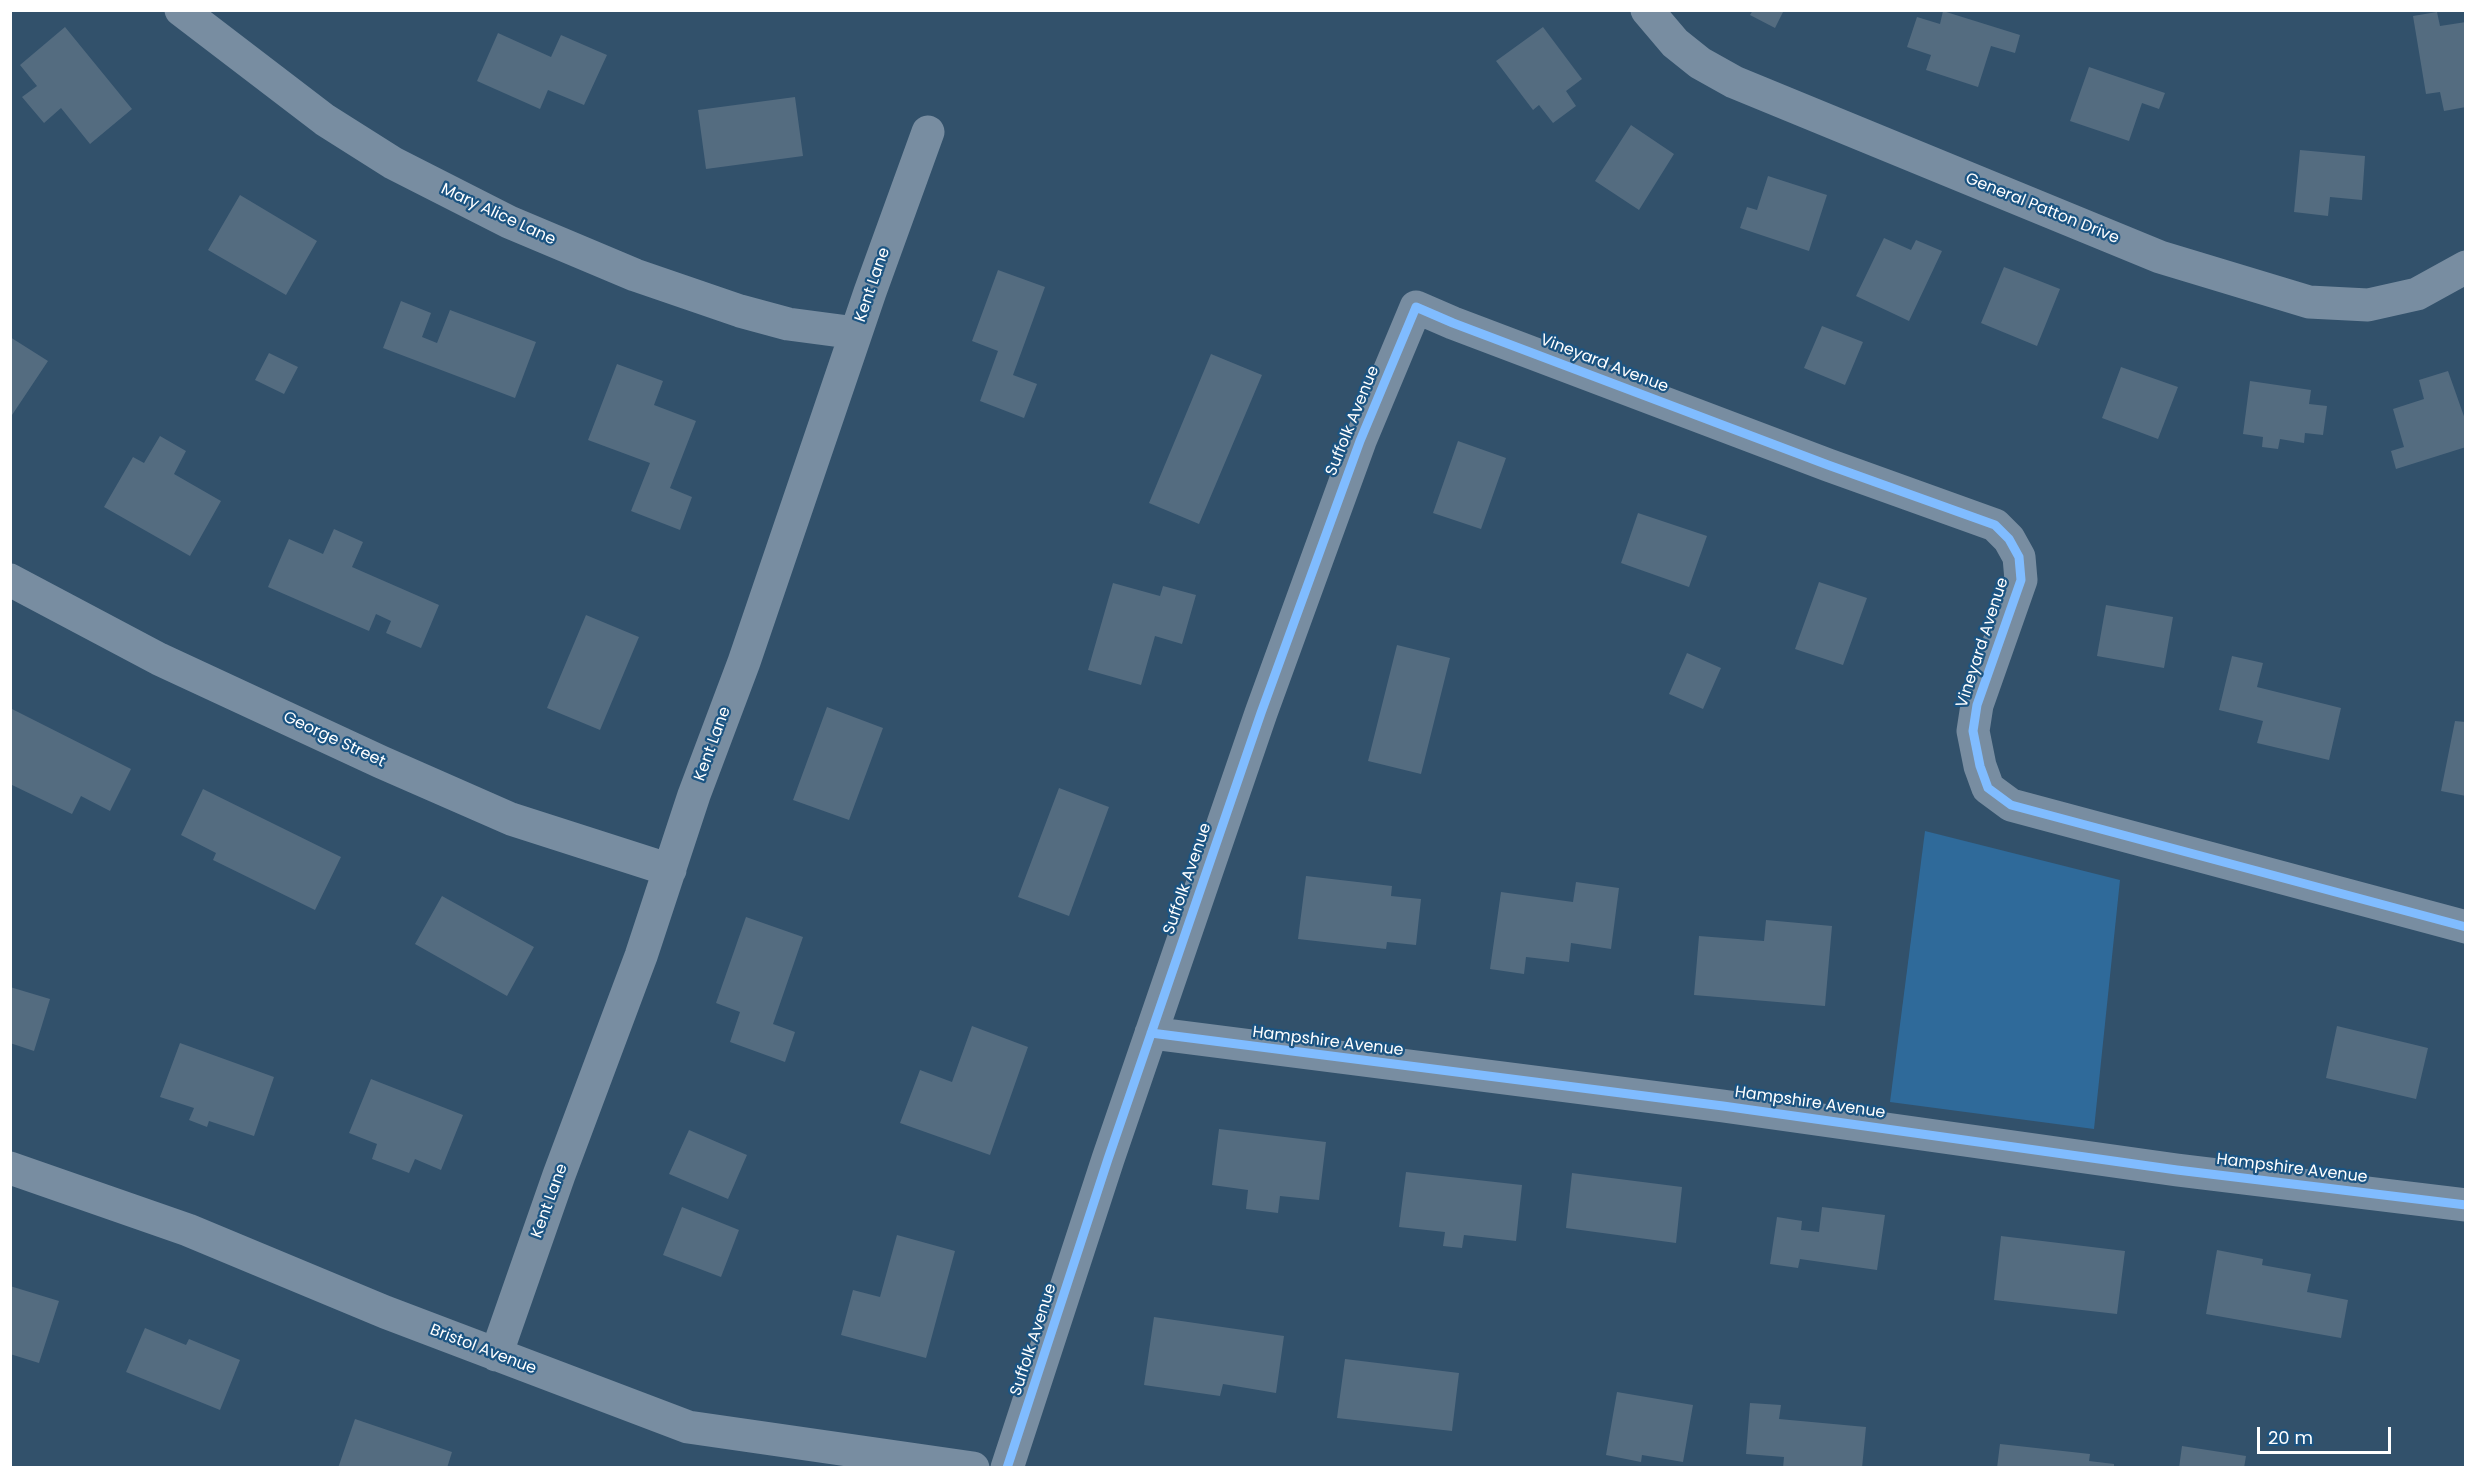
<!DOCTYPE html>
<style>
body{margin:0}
#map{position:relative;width:2476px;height:1478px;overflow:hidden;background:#32516b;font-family:Poppins,sans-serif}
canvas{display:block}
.frame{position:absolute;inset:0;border:12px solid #fff;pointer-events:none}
.scale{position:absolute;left:2257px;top:1427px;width:134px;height:27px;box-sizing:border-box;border:3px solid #fff;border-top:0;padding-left:8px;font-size:18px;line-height:21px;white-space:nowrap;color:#fff;-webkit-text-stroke:4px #1b5482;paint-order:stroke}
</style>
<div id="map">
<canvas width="2476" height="1478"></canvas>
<div class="frame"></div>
<div class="scale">20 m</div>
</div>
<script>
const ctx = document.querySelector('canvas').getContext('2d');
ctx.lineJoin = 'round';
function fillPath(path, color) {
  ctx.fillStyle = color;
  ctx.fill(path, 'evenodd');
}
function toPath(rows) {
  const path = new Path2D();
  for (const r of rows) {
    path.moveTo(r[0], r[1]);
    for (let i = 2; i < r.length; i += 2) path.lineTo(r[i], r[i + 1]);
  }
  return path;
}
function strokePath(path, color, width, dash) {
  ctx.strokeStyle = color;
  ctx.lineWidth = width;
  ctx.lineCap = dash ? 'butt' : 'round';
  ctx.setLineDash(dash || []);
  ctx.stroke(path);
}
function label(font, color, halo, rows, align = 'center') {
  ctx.font = font + ' Poppins,sans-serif';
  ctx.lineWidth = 4.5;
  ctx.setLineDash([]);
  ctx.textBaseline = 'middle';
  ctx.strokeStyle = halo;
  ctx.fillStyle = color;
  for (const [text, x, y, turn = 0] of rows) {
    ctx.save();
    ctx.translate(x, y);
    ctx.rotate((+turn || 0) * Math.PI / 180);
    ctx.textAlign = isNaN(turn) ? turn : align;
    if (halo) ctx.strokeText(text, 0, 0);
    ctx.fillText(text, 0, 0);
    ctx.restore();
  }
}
const green = toPath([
 [1925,831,2120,880,2094,1129,1890,1102]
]);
const building = toPath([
 [1753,10,1784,10,1775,28,1750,15],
 [1943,11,2020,35,2015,53,1991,46,1978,87,1926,70,1931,55,1907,47,1917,17,1940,24],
 [2437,12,2440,26,2466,22,2466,107,2444,111,2440,92,2426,94,2413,16],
 [65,27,132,109,90,144,61,108,44,123,22,97,37,86,20,65],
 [1543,27,1582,79,1566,91,1576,106,1553,123,1539,105,1533,110,1496,61],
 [498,33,551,57,561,35,607,55,584,105,548,90,540,109,477,81],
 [2089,67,2165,93,2159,109,2142,103,2129,141,2070,121],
 [795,97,803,156,706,169,698,110],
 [1631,125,1674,154,1639,210,1595,181],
 [2300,150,2365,156,2362,200,2330,197,2328,216,2294,212],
 [1768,176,1827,195,1809,251,1740,228,1747,207,1757,210],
 [240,195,317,241,286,295,208,250],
 [1884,238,1911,250,1916,240,1942,251,1909,321,1856,296],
 [2004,267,2060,289,2037,346,1981,323],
 [998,270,1045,287,1013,375,1037,384,1024,418,980,401,998,351,972,341],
 [401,301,431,313,422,337,437,343,450,310,536,342,515,398,383,348],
 [1822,326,1863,342,1845,385,1804,368],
 [10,337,48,361,10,418],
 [269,353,298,367,284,394,255,380],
 [1211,354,1262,375,1199,524,1149,503],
 [617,364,663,381,654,405,696,421,670,488,692,497,680,530,631,511,650,463,588,440],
 [2121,367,2178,387,2158,439,2102,418],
 [2448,371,2466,422,2466,447,2396,469,2391,451,2404,447,2393,409,2424,399,2419,380],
 [2250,381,2311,390,2309,404,2327,406,2323,435,2305,433,2304,443,2280,439,2278,449,2262,447,2263,437,2243,434],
 [160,436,186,451,174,474,221,501,190,556,104,507,133,457,144,463],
 [1458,441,1506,458,1481,529,1433,513],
 [1638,513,1707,536,1689,587,1621,563],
 [334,529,363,542,352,567,439,605,421,648,386,633,391,621,376,614,369,631,268,587,289,539,323,554],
 [1819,582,1867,598,1843,665,1795,649],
 [1113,583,1160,596,1163,586,1196,595,1182,644,1155,636,1141,685,1088,670],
 [2106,605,2173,617,2164,668,2097,656],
 [586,615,639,637,600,730,547,708],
 [1397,645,1450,658,1421,774,1368,761],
 [1687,653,1721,668,1703,709,1669,694],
 [2232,656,2263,663,2257,687,2341,708,2329,760,2257,743,2263,721,2219,710],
 [827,707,883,728,849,820,793,800],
 [10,708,131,769,110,811,81,796,72,814,10,784],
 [2455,721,2466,722,2466,796,2441,791],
 [1059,788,1109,807,1069,916,1018,897],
 [203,789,341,857,315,910,213,860,216,853,181,835],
 [1306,876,1392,886,1391,896,1421,899,1416,945,1387,942,1386,949,1298,939],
 [1576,882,1619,888,1611,949,1571,943,1569,962,1526,957,1524,974,1490,969,1501,892,1573,902],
 [442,896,534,947,507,996,415,944],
 [746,917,803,937,773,1024,795,1032,785,1062,730,1042,740,1012,716,1003],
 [1766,920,1832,926,1825,1006,1694,995,1699,936,1764,941],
 [10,987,50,999,34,1051,10,1043],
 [972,1026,1028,1047,990,1155,900,1123,920,1070,952,1082],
 [2337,1026,2428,1048,2416,1099,2326,1078],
 [180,1043,274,1077,254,1136,209,1121,207,1127,189,1120,194,1108,160,1097],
 [371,1079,463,1115,441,1170,415,1159,409,1173,372,1159,377,1144,349,1133],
 [1219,1129,1326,1142,1319,1200,1280,1196,1278,1213,1246,1209,1248,1190,1212,1185],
 [689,1130,747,1155,728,1199,669,1174],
 [1406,1172,1522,1185,1516,1241,1464,1235,1462,1248,1443,1246,1445,1232,1399,1227],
 [1572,1173,1682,1187,1676,1243,1566,1228],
 [682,1207,739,1230,721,1277,663,1255],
 [1822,1207,1885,1215,1877,1270,1800,1259,1798,1268,1770,1264,1777,1217,1802,1221,1801,1230,1819,1232],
 [897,1235,955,1251,926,1358,841,1335,853,1290,880,1297],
 [2001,1236,2125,1251,2117,1314,1994,1300],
 [2217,1250,2263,1259,2262,1265,2311,1274,2307,1292,2348,1300,2341,1338,2206,1314],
 [10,1286,59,1301,39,1363,10,1354],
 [1154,1317,1284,1336,1276,1393,1223,1384,1220,1396,1144,1385],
 [145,1328,186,1345,189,1339,240,1360,220,1410,126,1372],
 [1345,1359,1459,1373,1452,1431,1337,1418],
 [1617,1392,1693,1405,1683,1462,1642,1455,1641,1462,1606,1455],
 [1750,1403,1781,1405,1779,1419,1866,1427,1862,1468,1783,1468,1784,1457,1746,1454],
 [355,1419,452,1452,447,1468,338,1468],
 [2000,1444,2090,1454,2089,1461,2114,1464,2114,1468,1997,1468],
 [2182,1446,2246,1456,2244,1468,2179,1468]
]);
const minor = toPath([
 [181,10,325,120,393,163,509,222,635,275,740,311,788,324,856,333],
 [1647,10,1675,43,1700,63,1734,82,2160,257,2309,302,2368,305,2417,294,2466,267],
 [10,580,159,659,381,762,511,819,670,870],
 [1151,1033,1723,1106,2177,1170,2466,1205],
 [10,1168,188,1230,385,1312,688,1427,973,1468],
 [496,1355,559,1175,641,956,694,795,744,662,870,292,928,132],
 [1007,1468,1108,1159,1261,713,1360,441,1416,307,1453,323,1828,465,1995,525,2009,539,2019,557,2021,580,1977,705,1973,731,1980,766,1988,788,2011,805,2466,927]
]);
const cycleway = toPath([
 [1151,1033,1723,1106,2177,1170,2466,1205],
 [1007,1468,1108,1159,1261,713,1360,441,1416,307,1453,323,1828,465,1995,525,2009,539,2019,557,2021,580,1977,705,1973,731,1980,766,1988,788,2011,805,2466,927]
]);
const streetNames = [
 ["General Patton Drive",2042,209,22],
 ["Mary Alice Lane",498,215,25],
 ["Kent Lane",873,285,-71],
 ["Vineyard Avenue",1604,364,21],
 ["Suffolk Avenue",1353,421,-68],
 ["Vineyard Avenue",1983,643,-72],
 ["George Street",334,740,25],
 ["Kent Lane",713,744,-70],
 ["Suffolk Avenue",1188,879,-71],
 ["Hampshire Avenue",1328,1042,7],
 ["Hampshire Avenue",1810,1103,8],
 ["Hampshire Avenue",2292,1169,7],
 ["Kent Lane",550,1201,-70],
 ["Suffolk Avenue",1034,1340,-72],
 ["Bristol Avenue",483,1350,21]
];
fillPath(green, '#2f6a9a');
fillPath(building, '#546c80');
strokePath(minor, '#788da1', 33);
strokePath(cycleway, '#80bcff', 9);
label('16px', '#fff', '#1b5482', streetNames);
</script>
